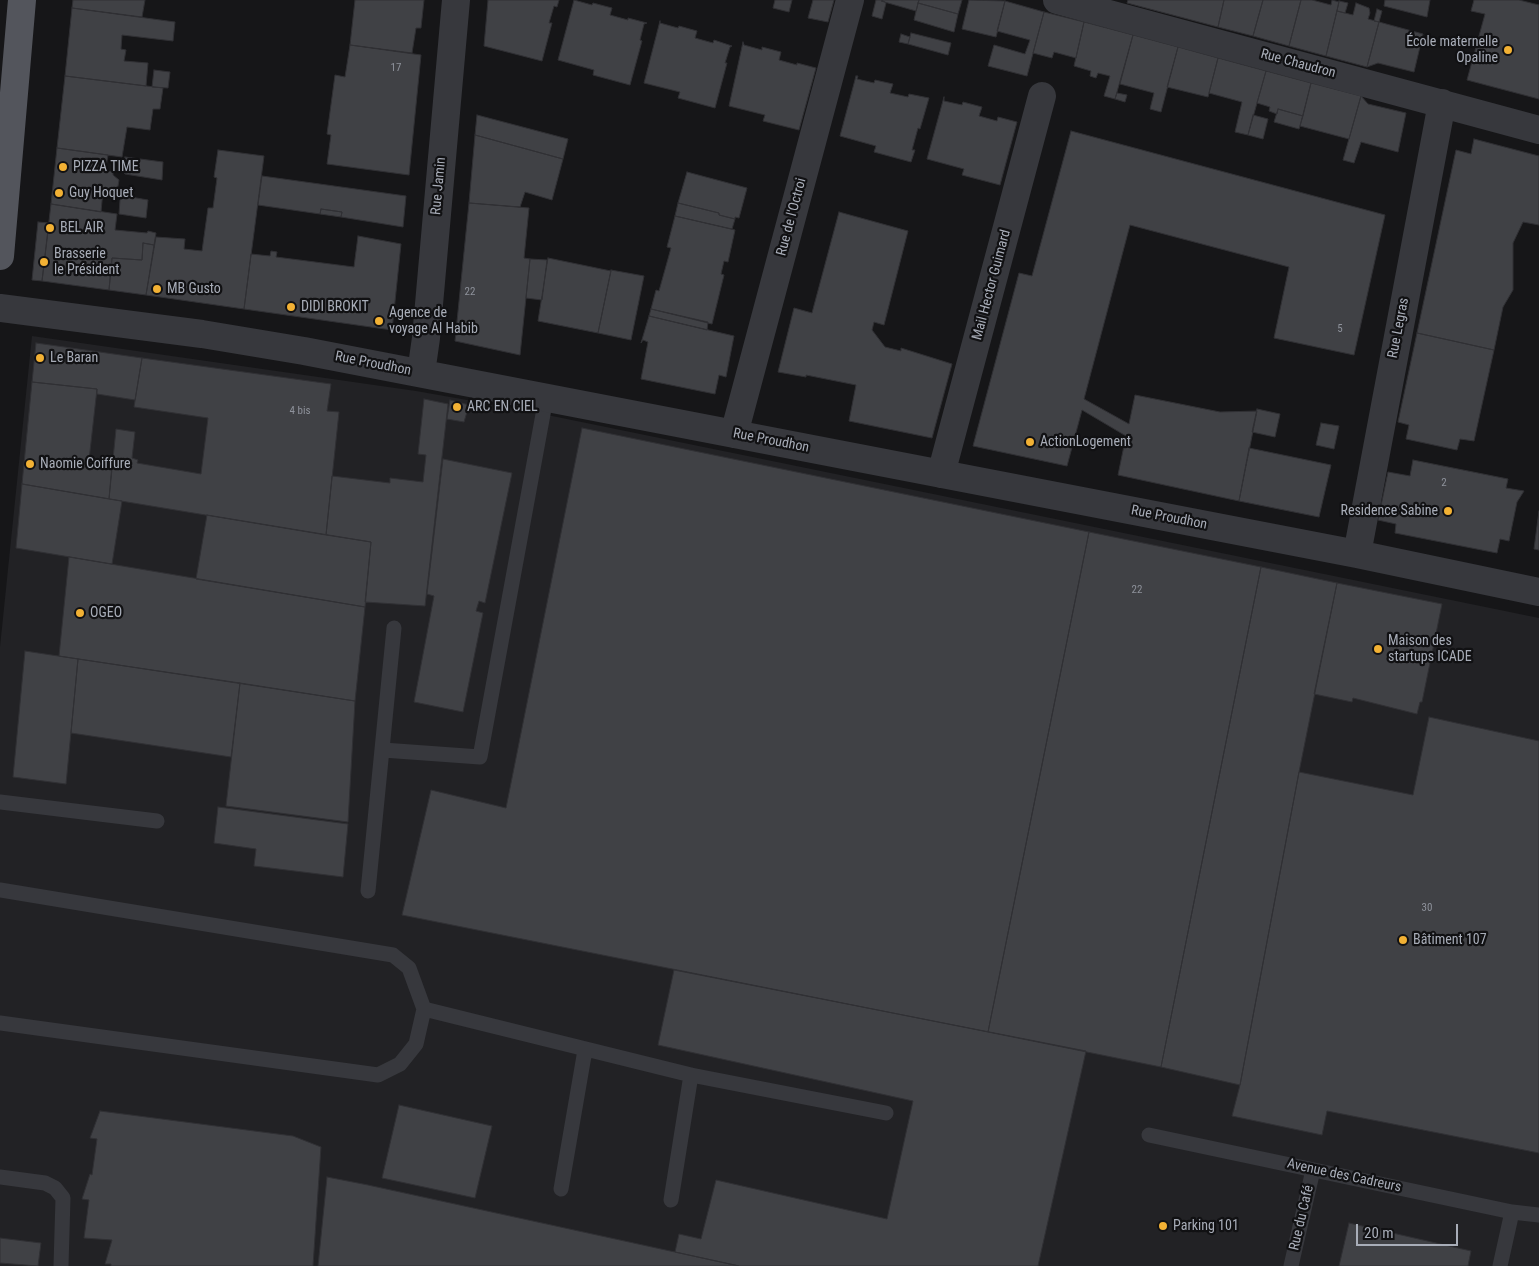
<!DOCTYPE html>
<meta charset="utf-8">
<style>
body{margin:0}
#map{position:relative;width:1539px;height:1266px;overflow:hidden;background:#161618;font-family:"Roboto Condensed",sans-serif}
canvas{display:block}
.scale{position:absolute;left:1356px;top:1224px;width:102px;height:22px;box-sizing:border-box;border:2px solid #a8adb8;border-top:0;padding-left:6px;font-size:15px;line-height:18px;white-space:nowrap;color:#a8adb8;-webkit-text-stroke:4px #111113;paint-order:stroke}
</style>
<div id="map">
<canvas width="1539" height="1266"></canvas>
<div class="scale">20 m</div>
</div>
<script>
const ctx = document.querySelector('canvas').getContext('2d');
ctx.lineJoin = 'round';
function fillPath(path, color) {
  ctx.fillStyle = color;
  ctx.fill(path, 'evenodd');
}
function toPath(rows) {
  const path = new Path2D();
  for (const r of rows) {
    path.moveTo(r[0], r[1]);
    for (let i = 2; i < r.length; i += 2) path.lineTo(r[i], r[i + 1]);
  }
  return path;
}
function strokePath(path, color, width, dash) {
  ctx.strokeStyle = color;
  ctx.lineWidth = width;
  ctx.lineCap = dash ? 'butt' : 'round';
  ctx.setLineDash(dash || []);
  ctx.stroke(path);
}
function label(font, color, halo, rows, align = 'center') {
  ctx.font = font + ' "Roboto Condensed",sans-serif';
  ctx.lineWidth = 4.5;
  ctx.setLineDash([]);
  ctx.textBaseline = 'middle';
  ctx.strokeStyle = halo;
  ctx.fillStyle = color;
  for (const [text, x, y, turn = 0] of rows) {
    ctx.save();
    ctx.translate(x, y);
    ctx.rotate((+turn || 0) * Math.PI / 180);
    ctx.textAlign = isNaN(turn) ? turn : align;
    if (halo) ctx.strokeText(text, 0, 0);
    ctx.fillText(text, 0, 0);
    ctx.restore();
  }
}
const built = toPath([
 [32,336,416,391,518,409,1539,618,1539,1266,0,1266,0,647]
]);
const building = toPath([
 [73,0,145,0,142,17,72,8,73,0],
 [355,0,424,0,421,28,416,28,412,53,350,45,355,0],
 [488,0,559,0,557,7,554,6,549,23,552,23,542,61,484,46,488,0],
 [574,0,592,5,593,3,612,8,610,15,628,20,628,18,647,23,644,24,640,40,642,41,630,85,593,75,594,70,558,60,574,0],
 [775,0,792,0,789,12,773,8,775,0],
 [813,0,834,0,828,22,808,18,813,0],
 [876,0,882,0,886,3,882,19,872,16,876,0],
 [882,0,919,0,916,11,881,1,882,0],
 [919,0,962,0,958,14,918,3,919,0],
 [969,0,1005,1,996,37,962,29,969,0],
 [1128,0,1224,0,1218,27,1127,3,1128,0],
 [1224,0,1263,0,1253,36,1218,27,1224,0],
 [1263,0,1301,0,1289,46,1253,36,1263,0],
 [1301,0,1312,0,1331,5,1332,0,1339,2,1326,56,1289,46,1301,0],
 [1385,0,1430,0,1427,17,1384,6,1385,0],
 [1474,0,1519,0,1539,5,1539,99,1467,80,1485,14,1471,11,1474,0],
 [1005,1,1044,12,1027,76,988,66,994,45,1025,54,1030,40,997,31,1005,1],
 [1339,1,1348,3,1345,13,1337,11,1339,1],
 [918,3,958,14,954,32,914,20,918,3],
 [1356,3,1369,8,1370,13,1368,19,1379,22,1367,67,1326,56,1337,11,1353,15,1356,3],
 [72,8,175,22,173,41,122,35,121,49,126,50,124,61,148,63,146,86,65,76,72,8],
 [1377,9,1382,11,1379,22,1374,21,1377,9],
 [1044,12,1084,22,1076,58,1054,52,1052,58,1033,53,1044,12],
 [660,21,660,23,678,28,679,26,697,31,695,38,713,43,714,40,732,46,730,47,725,63,727,63,715,108,678,98,680,92,644,83,660,21],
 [1084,22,1133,35,1115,99,1104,96,1110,76,1098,73,1096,78,1090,76,1091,71,1074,66,1084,22],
 [1379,22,1423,34,1414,72,1378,63,1367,67,1379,22],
 [911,33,951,43,948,55,908,44,911,33],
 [901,34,910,37,908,44,899,42,901,34],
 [1133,35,1178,47,1161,112,1150,109,1154,93,1120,84,1133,35],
 [743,42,744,45,762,50,762,47,781,52,779,60,797,65,797,63,816,68,799,130,763,121,765,115,729,106,743,42],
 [350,45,421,55,409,175,327,164,331,135,327,134,335,75,345,77,350,45],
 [1178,47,1218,58,1208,97,1167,87,1178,47],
 [1218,58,1266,71,1248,135,1235,132,1242,102,1209,93,1218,58],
 [154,70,170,72,168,88,152,87,154,70],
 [1266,71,1311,83,1303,116,1278,109,1277,114,1269,111,1270,107,1257,103,1266,71],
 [65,76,163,88,160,109,153,109,150,130,127,127,122,157,57,148,65,76],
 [856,76,858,76,857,79,874,83,875,80,893,84,890,93,908,97,909,94,929,98,920,129,918,128,912,150,915,150,911,162,874,152,876,146,840,136,856,76],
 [1311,83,1361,96,1349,139,1300,126,1311,83],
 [1117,93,1127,95,1125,102,1115,99,1117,93],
 [1361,96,1368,104,1406,113,1398,152,1361,142,1354,163,1343,160,1361,96],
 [944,97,944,101,962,105,963,102,982,107,979,116,997,121,998,117,1017,122,1000,185,962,175,964,169,927,159,944,97],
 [1278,109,1303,116,1299,129,1274,122,1278,109],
 [477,115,568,139,563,159,475,135,477,115],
 [1253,115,1268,119,1263,139,1248,135,1253,115],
 [1071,131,1385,215,1354,355,1274,338,1289,267,1130,225,1084,399,1129,424,1135,395,1220,412,1257,411,1239,501,1118,475,1126,436,1082,410,1067,466,973,446,1019,273,1032,276,1071,131],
 [475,135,563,159,552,200,525,192,520,207,469,203,475,135],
 [1474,139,1539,156,1539,225,1523,222,1513,243,1513,290,1503,307,1494,350,1417,333,1456,150,1471,154,1474,139],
 [57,148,108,155,105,172,113,171,113,175,119,180,118,186,115,192,103,190,101,212,51,204,57,148],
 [218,150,264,156,244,309,146,295,156,237,185,239,184,249,202,251,208,208,213,208,217,178,214,177,218,150],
 [125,157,163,162,162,180,125,174,123,171,125,157],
 [687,172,747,188,739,218,735,217,735,219,719,215,719,213,678,203,687,172],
 [262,176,406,196,403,227,341,217,342,212,321,209,320,214,258,205,262,176],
 [125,196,148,200,146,218,119,214,120,200,125,196],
 [469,203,529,208,524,258,530,259,520,355,455,341,469,203],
 [678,203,719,213,719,215,735,219,732,229,675,216,678,203],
 [51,204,117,214,115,230,147,233,148,231,156,233,154,245,143,243,142,260,112,258,109,290,42,281,51,204],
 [321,209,342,212,341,217,320,214,321,209],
 [839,212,908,231,884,325,874,322,872,330,885,347,901,351,901,348,952,364,932,438,849,421,856,385,806,375,806,377,778,372,794,308,812,313,839,212],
 [675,216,735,230,728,262,724,261,721,274,724,275,712,324,651,309,656,290,659,291,671,248,667,247,675,216],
 [38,222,49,223,42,281,32,280,38,222],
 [358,236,401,244,392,330,244,309,251,254,270,256,271,251,277,252,276,257,354,267,358,236],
 [143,243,154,245,146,295,109,290,112,258,142,260,143,243],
 [548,258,611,271,598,333,538,321,548,258],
 [530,259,547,260,542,300,526,298,530,259],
 [611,270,644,276,631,340,598,333,611,270],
 [651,309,708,322,707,330,649,316,651,309],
 [649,316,734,336,726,377,719,375,715,394,641,379,648,342,643,340,641,343,649,316],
 [1417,333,1494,350,1474,441,1460,439,1457,450,1406,439,1409,425,1398,422,1417,333],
 [36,343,142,358,135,400,97,394,97,389,32,382,36,343],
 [142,358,331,384,327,411,339,412,326,535,109,499,116,429,135,432,132,458,138,460,137,463,201,474,208,418,134,407,142,358],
 [32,382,97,389,89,460,112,464,109,499,22,484,32,382],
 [424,399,448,404,425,606,365,602,371,542,326,535,332,476,390,483,390,478,423,482,426,455,418,454,424,399],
 [450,400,469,405,464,422,447,419,450,400],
 [1257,409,1280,414,1275,437,1252,432,1257,409],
 [1321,423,1339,426,1334,449,1316,445,1321,423],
 [582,428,1089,532,988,1032,402,915,431,790,506,808,582,428],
 [1249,448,1331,465,1319,517,1239,501,1249,448],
 [443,459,512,473,485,603,479,601,476,611,483,613,463,712,414,702,434,596,427,594,443,459],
 [1413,460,1508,479,1506,488,1524,491,1517,502,1509,541,1500,539,1497,553,1395,533,1396,524,1378,520,1388,472,1410,476,1413,460],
 [22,484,122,501,112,564,16,548,22,484],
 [1539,511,1539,550,1534,549,1539,511],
 [207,515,371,542,365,607,196,579,207,515],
 [1089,532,1261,567,1161,1067,988,1032,1089,532],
 [69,557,365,607,355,701,59,656,69,557],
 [1261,567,1337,583,1299,772,1240,1085,1161,1067,1261,567],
 [1337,583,1442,604,1422,702,1420,702,1417,714,1353,698,1352,702,1314,694,1337,583],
 [25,651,78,659,66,784,13,777,25,651],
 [78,659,240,683,231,757,71,733,78,659],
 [240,683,355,701,348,822,226,806,240,683],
 [1429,717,1539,741,1539,1153,1327,1111,1322,1135,1232,1116,1240,1085,1299,772,1413,795,1429,717],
 [218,807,348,824,343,877,254,866,256,849,214,843,218,807],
 [674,970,1086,1051,1038,1266,739,1266,675,1252,679,1234,701,1239,716,1180,887,1219,913,1101,658,1045,674,970],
 [399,1105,492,1126,475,1198,382,1178,399,1105],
 [100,1111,293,1136,321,1147,313,1266,111,1266,111,1264,105,1264,112,1240,84,1238,89,1200,82,1199,90,1174,92,1175,97,1139,90,1138,100,1111],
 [327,1177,368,1185,739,1266,318,1266,327,1177],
 [1349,1223,1471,1251,1468,1266,1339,1266,1349,1223],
 [0,1238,41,1243,38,1266,0,1263,0,1238]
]);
const lane = toPath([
 [383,750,480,757,546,398],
 [0,802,157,821],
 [0,890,393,955,409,968,424,1009,416,1044,400,1064,378,1075,0,1023],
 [368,891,394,628],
 [424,1009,691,1075,886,1113],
 [1149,1135,1512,1212,1539,1215],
 [0,1177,45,1183,55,1188,63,1198,61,1266],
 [561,1189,585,1050],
 [671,1200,691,1075],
 [1291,1266,1313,1170],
 [1500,1266,1512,1212]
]);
const street = toPath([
 [1057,0,1539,130],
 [0,308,202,334,304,351,1357,554,1539,592],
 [421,373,426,338,456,0],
 [734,434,850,0],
 [941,474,1042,96],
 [1357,554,1442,103]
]);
const primary = toPath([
 [0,256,22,0]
]);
const markers = [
 [1508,50,5,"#f2b134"],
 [63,167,5,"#f2b134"],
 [59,193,5,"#f2b134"],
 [50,228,5,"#f2b134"],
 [44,262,5,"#f2b134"],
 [157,289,5,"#f2b134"],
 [291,307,5,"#f2b134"],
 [379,321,5,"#f2b134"],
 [40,358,5,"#f2b134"],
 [457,407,5,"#f2b134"],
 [1030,442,5,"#f2b134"],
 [30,464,5,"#f2b134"],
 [1448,511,5,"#f2b134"],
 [80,613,5,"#f2b134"],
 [1378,649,5,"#f2b134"],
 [1403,940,5,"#f2b134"],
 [1163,1226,5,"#f2b134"]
];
const numberNames = [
 ["17",396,68],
 ["22",470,292],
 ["5",1340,329],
 ["4 bis",300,411],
 ["2",1444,483],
 ["22",1137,590],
 ["30",1427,908]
];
const poiNames = [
 ["École maternelle",1498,42,"right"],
 ["Opaline",1498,58,"right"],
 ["PIZZA TIME",73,167],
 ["Guy Hoquet",69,193],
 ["BEL AIR",60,228],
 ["Brasserie",54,254],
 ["le Président",54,270],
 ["MB Gusto",167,289],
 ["DIDI BROKIT",301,307],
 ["Agence de",389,313],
 ["voyage Al Habib",389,329],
 ["Le Baran",50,358],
 ["ARC EN CIEL",467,407],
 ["ActionLogement",1040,442],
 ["Naomie Coiffure",40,464],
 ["Residence Sabine",1438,511,"right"],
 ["OGEO",90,613],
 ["Maison des",1388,641],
 ["startups ICADE",1388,657],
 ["Bâtiment 107",1413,940],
 ["Parking 101",1173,1226]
];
const streetNames = [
 ["Rue Chaudron",1298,64,15],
 ["Rue Jamin",439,186,-85],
 ["Rue de l'Octroi",792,217,-75],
 ["Mail Hector Guimard",992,285,-75],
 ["Rue Legras",1399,328,-79],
 ["Rue Proudhon",373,364,11],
 ["Rue Proudhon",771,441,11],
 ["Rue Proudhon",1169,518,11],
 ["Avenue des Cadreurs",1344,1176,12],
 ["Rue du Café",1302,1218,-77]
];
fillPath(built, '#222225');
fillPath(building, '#404145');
strokePath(building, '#303034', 1);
strokePath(lane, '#37383d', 15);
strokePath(street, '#37383d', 28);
strokePath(primary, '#53555c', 28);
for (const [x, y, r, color] of markers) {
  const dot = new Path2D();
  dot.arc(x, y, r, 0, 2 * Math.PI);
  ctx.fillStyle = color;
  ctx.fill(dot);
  strokePath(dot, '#111113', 2);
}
label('11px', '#8e929b', null, numberNames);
label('14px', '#a8adb8', '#111113', poiNames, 'left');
label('14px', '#a8adb8', '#111113', streetNames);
</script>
